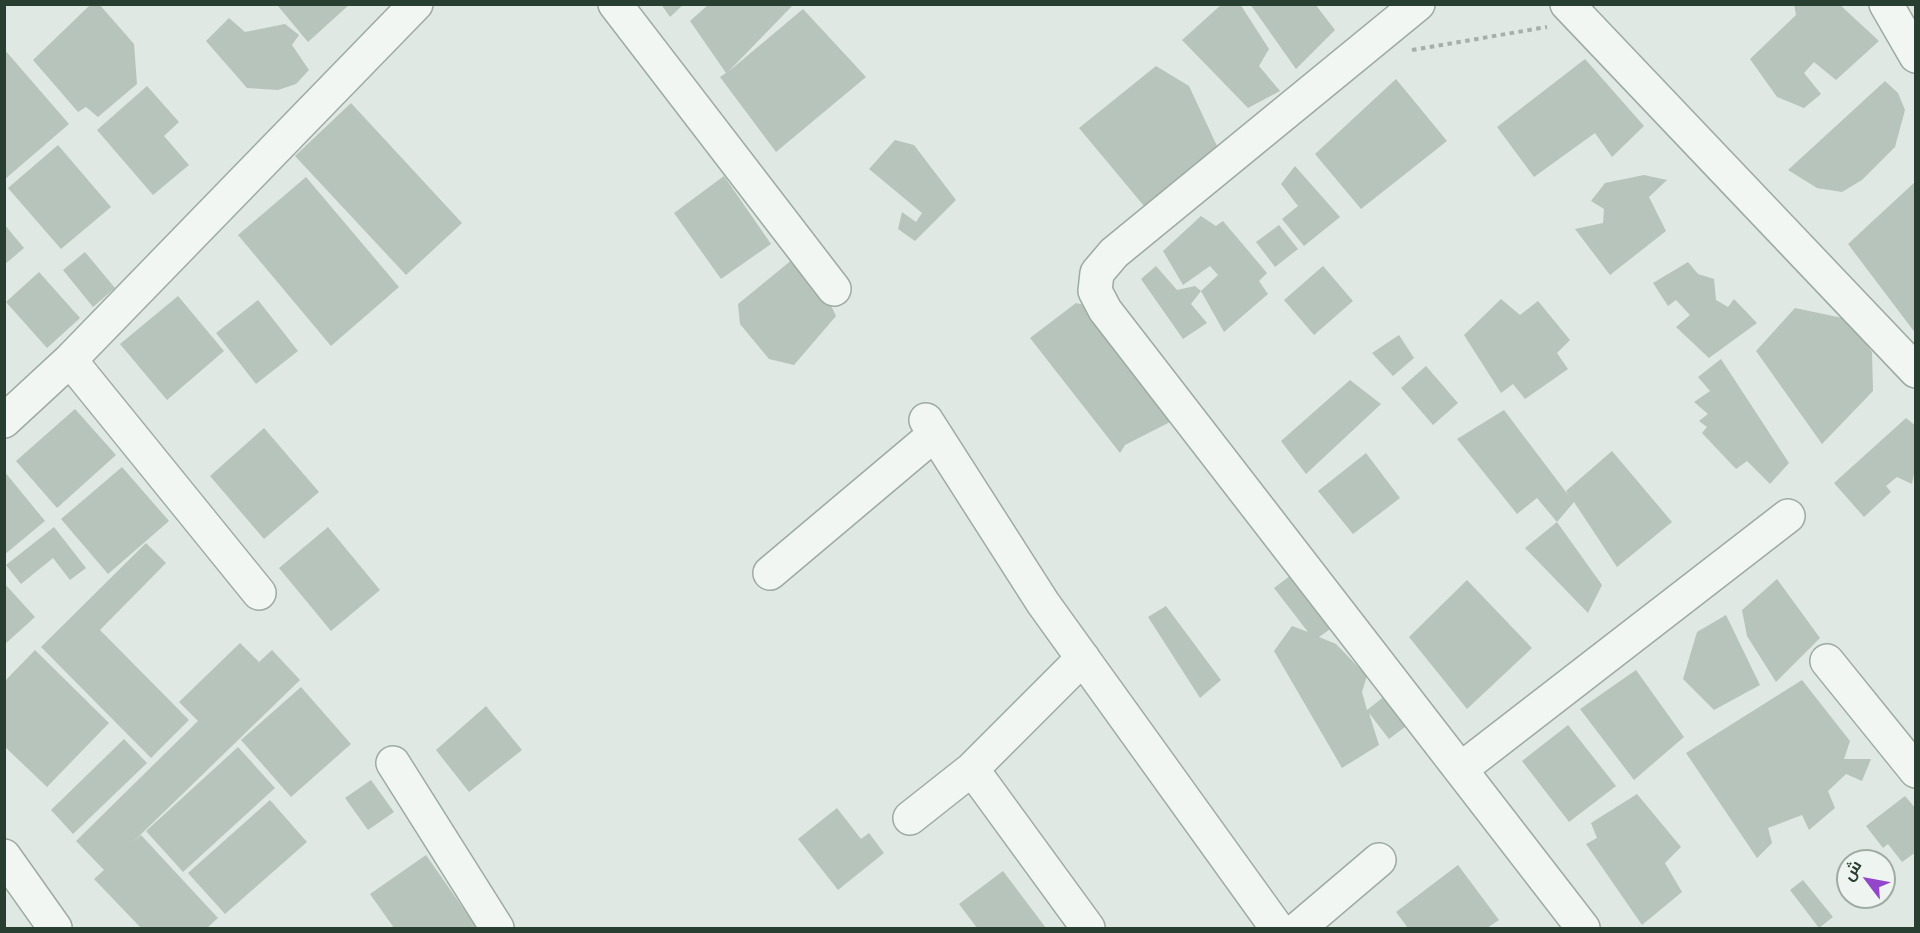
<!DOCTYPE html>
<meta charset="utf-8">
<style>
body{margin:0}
#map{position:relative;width:1920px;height:933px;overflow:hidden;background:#dfe8e2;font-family:"Public Sans",Cairo,sans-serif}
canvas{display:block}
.frame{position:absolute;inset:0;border:6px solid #283e30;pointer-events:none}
.north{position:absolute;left:1836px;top:849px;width:60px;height:60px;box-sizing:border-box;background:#eef5f0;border:2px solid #9faca3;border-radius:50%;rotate:302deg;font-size:16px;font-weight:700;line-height:24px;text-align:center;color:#283e30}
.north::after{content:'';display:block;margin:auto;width:21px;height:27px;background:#9346ca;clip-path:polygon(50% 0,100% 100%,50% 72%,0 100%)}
</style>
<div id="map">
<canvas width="1920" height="933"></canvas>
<div class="frame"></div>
<div class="north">ش</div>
</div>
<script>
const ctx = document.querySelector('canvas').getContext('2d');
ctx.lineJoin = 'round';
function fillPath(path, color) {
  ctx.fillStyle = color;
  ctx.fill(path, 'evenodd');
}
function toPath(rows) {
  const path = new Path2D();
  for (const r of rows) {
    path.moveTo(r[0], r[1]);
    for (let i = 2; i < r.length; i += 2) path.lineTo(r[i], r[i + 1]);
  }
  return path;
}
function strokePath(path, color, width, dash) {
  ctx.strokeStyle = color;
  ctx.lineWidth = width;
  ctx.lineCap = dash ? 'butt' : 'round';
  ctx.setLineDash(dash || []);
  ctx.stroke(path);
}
const building = toPath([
 [91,4,99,4,134,44,137,84,98,117,86,107,78,112,33,60],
 [280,4,350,4,308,42,278,6],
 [661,4,684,4,670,17],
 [709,4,794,4,728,72,803,9,866,77,776,152,720,77,726,73,690,21],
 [1222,4,1240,4,1269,49,1259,66,1280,91,1248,108,1182,40],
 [1250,4,1315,4,1335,30,1296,69],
 [1794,4,1839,4,1879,41,1836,80,1814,62,1804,73,1821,94,1804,108,1777,97,1750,59,1796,15],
 [229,18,245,32,285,24,299,35,292,45,309,70,296,84,278,90,247,88,206,41],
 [4,49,69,124,4,180],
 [1585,59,1644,126,1612,157,1595,133,1534,177,1497,127],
 [1156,66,1189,86,1217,146,1144,206,1079,128],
 [1396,79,1447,141,1361,209,1315,154],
 [1885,81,1898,93,1905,110,1895,147,1862,180,1842,192,1817,188,1788,170],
 [147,86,179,122,164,136,189,165,153,195,97,130],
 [351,103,462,223,406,275,295,156],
 [895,140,914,145,956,200,915,241,898,229,902,212,916,222,922,213,869,169],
 [58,145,111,207,61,249,8,188],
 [1295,166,1340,217,1304,246,1282,219,1298,206,1281,184],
 [1644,175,1667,180,1649,197,1666,231,1610,275,1575,229,1603,223,1604,209,1591,201,1605,183],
 [724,176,771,244,721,279,674,213],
 [306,177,399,287,331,346,238,235],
 [1916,181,1916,334,1848,244],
 [1201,216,1216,226,1223,221,1267,273,1259,281,1268,294,1224,332,1201,291,1218,275,1210,266,1183,285,1163,251],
 [4,224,24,248,4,265],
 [1279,225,1298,249,1275,267,1256,242],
 [804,250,836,316,794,365,769,359,740,324,738,304],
 [85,252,115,288,93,307,63,270],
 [1688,262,1698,274,1714,279,1716,300,1728,307,1734,299,1757,323,1709,358,1676,327,1690,315,1676,300,1668,306,1653,283],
 [1156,266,1177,290,1195,286,1201,291,1191,304,1207,323,1183,339,1141,279],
 [1323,266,1353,301,1314,335,1284,300],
 [39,272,80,318,47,348,6,302],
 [178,296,224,351,167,400,120,344],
 [1501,299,1520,315,1538,301,1570,340,1557,353,1568,369,1525,399,1513,384,1501,393,1464,335],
 [258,300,298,351,256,384,216,333],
 [1076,303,1105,310,1174,420,1125,445,1120,453,1030,338],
 [1795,308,1847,319,1872,352,1873,391,1822,444,1756,351],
 [1399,335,1414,358,1393,376,1372,353],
 [1721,359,1789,463,1770,484,1747,461,1736,469,1702,433,1707,427,1699,421,1708,414,1694,402,1710,391,1698,377],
 [1426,366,1458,403,1433,425,1401,388],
 [1350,380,1381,404,1306,474,1281,441],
 [75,409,116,455,57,508,16,461],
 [1504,410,1569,496,1566,491,1612,451,1672,522,1617,567,1574,502,1557,522,1537,498,1517,514,1457,439],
 [1906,418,1916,426,1916,464,1912,484,1897,477,1886,486,1891,492,1864,517,1834,483],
 [264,428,319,492,264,539,210,476],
 [1366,453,1400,498,1353,534,1318,491],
 [122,467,169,521,108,574,61,519],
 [4,471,45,521,4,555],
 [1557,522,1602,585,1588,613,1525,548],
 [54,527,86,568,70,580,53,558,21,584,6,565],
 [328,527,380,590,331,631,279,568],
 [146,543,166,563,100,630,189,720,151,758,41,647],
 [1299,569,1340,622,1319,637,1336,644,1367,676,1362,692,1367,710,1386,695,1409,724,1389,739,1369,713,1379,745,1342,768,1274,651,1292,626,1308,632,1274,588],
 [1777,579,1820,638,1776,682,1747,636,1742,610],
 [1467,580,1532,648,1467,709,1409,637],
 [4,583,35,617,4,645],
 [1166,606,1221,680,1200,698,1148,617],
 [1726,615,1760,685,1714,710,1683,679,1697,632],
 [240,643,259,662,272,650,300,680,133,842,141,835,218,918,207,928,141,928,94,879,104,870,76,841,198,721,179,702],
 [35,650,109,723,47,787,4,746,4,682],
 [1636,670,1684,737,1634,780,1580,709],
 [1802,680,1850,741,1844,759,1871,759,1862,781,1846,774,1828,791,1835,808,1809,830,1802,815,1768,828,1772,843,1757,858,1686,753],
 [301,687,351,744,291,797,241,740],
 [486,706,522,750,469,792,436,750],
 [1568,725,1616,786,1569,822,1522,761],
 [124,739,147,763,73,834,51,810],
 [238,747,275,788,183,872,146,831],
 [371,780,394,812,368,830,345,798],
 [1637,794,1681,847,1665,863,1682,892,1642,925,1586,844,1597,838,1591,823],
 [1905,796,1916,809,1916,852,1902,862,1888,844,1883,848,1866,826],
 [270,800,307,842,225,914,188,873],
 [837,808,861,839,869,833,884,853,838,890,798,839],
 [426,855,477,928,394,928,370,894],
 [1458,865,1499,920,1487,928,1408,928,1396,912],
 [1003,871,1046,928,977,928,959,904],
 [1803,880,1833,917,1819,928,1790,890]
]);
const path = toPath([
 [1412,50,1547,27]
]);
const minor = toPath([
 [615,4,834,289],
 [1418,4,1114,253,1097,273,1095,291,1105,310,1583,928],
 [1567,4,1916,371],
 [1886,4,1916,56],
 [70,360,259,593],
 [926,420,1043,603,1277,928],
 [4,421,70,360,416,4],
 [770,573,935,434],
 [1827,661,1916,771],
 [393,763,497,928],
 [972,769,1088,928],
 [1461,769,1788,516],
 [910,818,972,769,1083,658],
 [4,856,55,928],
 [1299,928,1379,860]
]);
fillPath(building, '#b6c4bb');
strokePath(minor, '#9daba2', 36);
strokePath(path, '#a5b0a9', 4, [4.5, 4.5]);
strokePath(minor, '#f1f6f3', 33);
</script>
